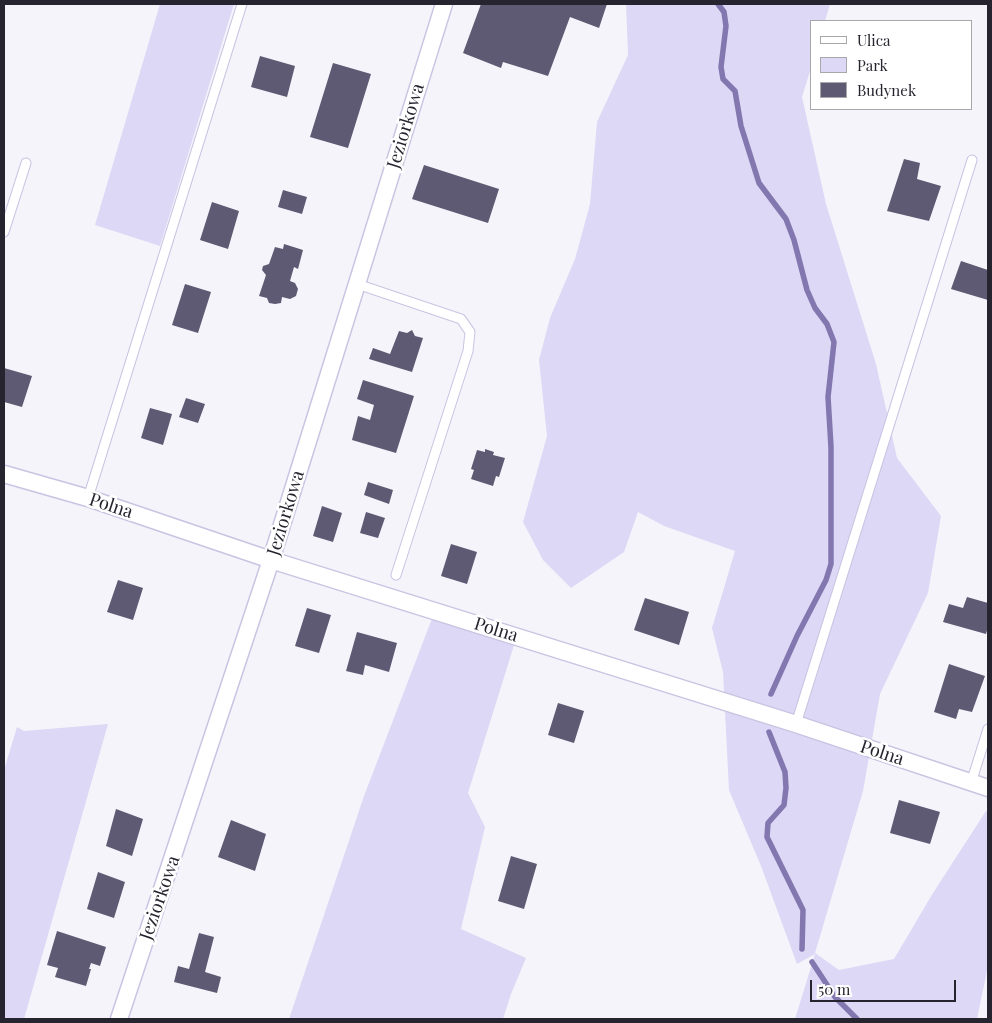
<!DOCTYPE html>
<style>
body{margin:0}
#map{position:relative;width:992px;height:1023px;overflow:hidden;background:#f5f4fa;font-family:"Playfair Display",serif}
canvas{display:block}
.frame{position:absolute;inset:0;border:5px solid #26242f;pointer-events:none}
.legend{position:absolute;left:810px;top:20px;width:162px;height:90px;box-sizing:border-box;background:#fff;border:1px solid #a8a7ac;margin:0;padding:6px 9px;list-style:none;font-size:15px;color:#26242f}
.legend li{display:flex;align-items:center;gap:10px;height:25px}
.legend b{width:25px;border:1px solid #a8a7ac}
.scale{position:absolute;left:810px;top:980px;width:146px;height:22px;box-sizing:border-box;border:2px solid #26242f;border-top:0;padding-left:6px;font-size:15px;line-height:18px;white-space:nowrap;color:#26242f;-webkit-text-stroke:4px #fff;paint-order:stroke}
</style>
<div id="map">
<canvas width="992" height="1023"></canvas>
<div class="frame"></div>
<ul class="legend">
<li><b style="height:6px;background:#fff"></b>Ulica</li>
<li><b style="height:14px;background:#dcd8f5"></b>Park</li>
<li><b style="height:14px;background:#5e5a74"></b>Budynek</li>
</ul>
<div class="scale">50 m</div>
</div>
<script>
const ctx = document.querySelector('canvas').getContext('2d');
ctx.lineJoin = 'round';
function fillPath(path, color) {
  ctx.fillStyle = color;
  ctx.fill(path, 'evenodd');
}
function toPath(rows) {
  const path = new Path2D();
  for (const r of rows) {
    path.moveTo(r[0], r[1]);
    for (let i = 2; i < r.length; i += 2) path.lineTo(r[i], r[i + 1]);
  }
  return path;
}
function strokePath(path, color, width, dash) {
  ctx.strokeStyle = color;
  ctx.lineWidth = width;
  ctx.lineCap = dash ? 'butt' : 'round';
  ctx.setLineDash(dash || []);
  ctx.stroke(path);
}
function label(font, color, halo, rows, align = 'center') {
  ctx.font = font + ' "Playfair Display",serif';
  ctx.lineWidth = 5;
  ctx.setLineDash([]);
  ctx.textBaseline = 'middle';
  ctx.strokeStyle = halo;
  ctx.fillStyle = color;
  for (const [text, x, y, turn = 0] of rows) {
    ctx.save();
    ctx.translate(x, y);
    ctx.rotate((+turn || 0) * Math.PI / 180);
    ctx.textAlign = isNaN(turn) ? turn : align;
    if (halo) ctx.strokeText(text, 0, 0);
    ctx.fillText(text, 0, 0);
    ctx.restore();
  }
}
const green = toPath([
 [160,4,234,4,160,246,95,225],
 [626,4,830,4,825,21,811,21,811,68,802,97,826,204,876,364,897,458,941,516,928,593,880,694,863,791,815,953,839,970,894,959,933,893,986,811,988,812,988,966,977,1019,795,1019,815,954,797,964,761,866,729,790,723,672,712,628,735,551,664,526,638,512,624,552,571,588,543,560,523,522,547,436,539,360,550,318,575,259,590,204,597,122,628,55],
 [433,616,515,642,468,793,485,827,461,929,526,958,511,994,503,1019,289,1019,364,796],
 [108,724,24,1019,4,1019,4,770,17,727,24,731]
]);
const stream = toPath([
 [718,4,724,12,726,26,721,67,723,79,735,91,741,126,759,183,786,219,794,240,807,290,815,308,827,324,834,342,828,397,831,447,831,564,826,580,797,636,771,694],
 [769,732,785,772,786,788,784,805,768,823,767,837,803,910,802,949],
 [812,962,835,997,857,1019]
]);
const building = toPath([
 [481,4,607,4,599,28,570,17,548,76,503,62,501,68,463,53],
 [260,56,295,66,287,97,251,87],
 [333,63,371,74,348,148,310,137],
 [904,159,920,163,917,179,941,186,929,221,887,211],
 [424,165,499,189,488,223,412,199],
 [283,190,307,197,302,214,278,207],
 [212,202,239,211,228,249,200,240],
 [284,244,303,250,298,269,294,267,290,281,295,283,298,289,296,296,290,299,282,297,281,303,275,304,269,303,267,298,259,296,266,275,262,270,263,266,269,264,275,247,283,249],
 [961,261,988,270,988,300,951,289],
 [185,284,211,292,198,333,172,325],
 [412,330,415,336,423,338,412,372,369,359,373,348,390,354,399,331,407,333],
 [4,368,32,376,22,407,4,402],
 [363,380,414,396,396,453,352,440,358,416,370,420,374,405,357,399],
 [186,398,205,404,198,423,179,417],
 [150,408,172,414,163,445,141,438],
 [485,449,494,452,493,455,505,458,499,477,496,476,493,486,471,479,474,470,471,469,477,450,485,452],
 [368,482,393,490,389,504,364,495],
 [322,506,342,513,333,542,313,536],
 [366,512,385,518,378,538,360,533],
 [451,544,477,552,467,584,441,576],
 [118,580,143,588,133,620,107,612],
 [967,597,988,603,988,627,986,634,943,622,949,604,963,608],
 [645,598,689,612,679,645,634,630],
 [307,608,331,615,319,653,295,646],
 [357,632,397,643,389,672,365,665,363,675,346,671],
 [949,664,985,676,972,712,959,709,956,719,934,712],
 [558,703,584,711,574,743,548,735],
 [899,800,940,812,930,844,890,833],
 [116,809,143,819,132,856,106,846],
 [231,820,266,834,255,871,218,857],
 [511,856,537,864,524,909,498,901],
 [98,872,125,882,114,918,87,909],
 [57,931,106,947,100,966,91,963,89,969,91,969,86,986,55,977,58,968,47,965],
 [199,933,214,937,205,972,221,977,217,993,174,982,178,966,189,969]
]);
const lane = toPath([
 [4,232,26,163],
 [357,284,461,319,470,332,468,351,396,575],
 [88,498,242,4],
 [796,724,972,160],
 [971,783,988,729]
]);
const street = toPath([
 [4,474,88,498,271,560,796,724,988,788],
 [119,1019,271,560,444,4]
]);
const streetNames = [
 ["Jeziorkowa",406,126,-73],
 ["Polna",111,506,18],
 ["Jeziorkowa",286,513,-73],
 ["Polna",496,630,17],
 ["Polna",882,753,18],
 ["Jeziorkowa",160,898,-71]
];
fillPath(green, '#dcd8f5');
strokePath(stream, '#8277ae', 5.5);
fillPath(building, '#5e5a74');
strokePath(lane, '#c9c4e2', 11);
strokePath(street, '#c9c4e2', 19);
strokePath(lane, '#fff', 9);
strokePath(street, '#fff', 16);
label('18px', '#26242f', '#fff', streetNames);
</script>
